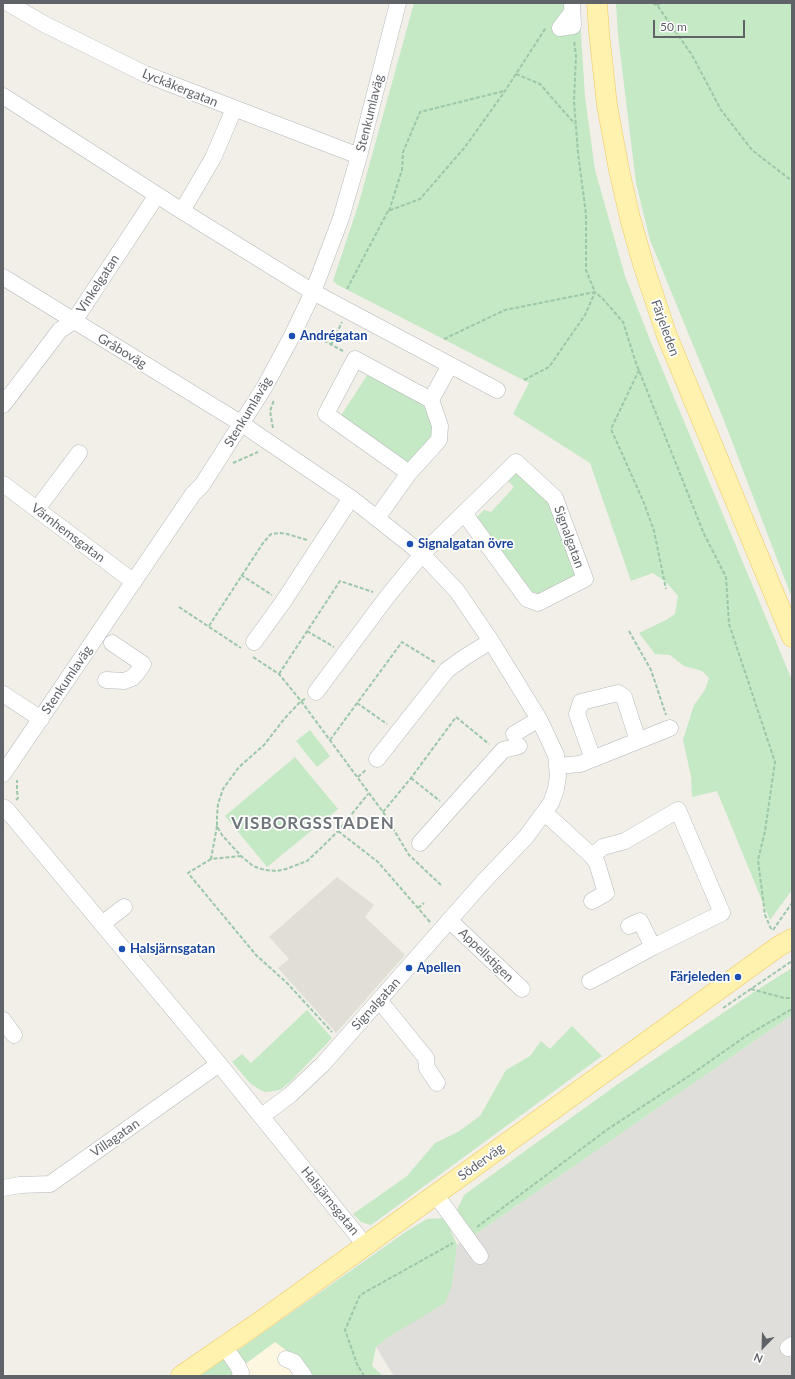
<!DOCTYPE html>
<meta charset="utf-8">
<style>
body{margin:0}
#map{position:relative;width:795px;height:1379px;overflow:hidden;background:#f1efe8;font-family:Lato,sans-serif}
canvas{display:block}
.frame{position:absolute;inset:0;border:4px solid #5f6368;pointer-events:none}
.north{position:absolute;left:743px;top:1327px;width:40px;height:40px;-webkit-text-stroke:3px #fff;paint-order:stroke;rotate:203deg;font-size:11px;font-weight:700;line-height:16px;text-align:center;color:#5f6368}
.north::after{content:'';display:block;margin:auto;width:14px;height:18px;background:#5f6368;clip-path:polygon(50% 0,100% 100%,50% 72%,0 100%)}
.scale{position:absolute;left:653px;top:20px;width:92px;height:18px;box-sizing:border-box;border:2px solid #5f6368;border-top:0;padding-left:5px;font-size:12px;line-height:14px;white-space:nowrap;color:#5f6368;-webkit-text-stroke:3px #fff;paint-order:stroke}
</style>
<div id="map">
<canvas width="795" height="1379"></canvas>
<div class="frame"></div>
<div class="north">N</div>
<div class="scale">50 m</div>
</div>
<script>
const ctx = document.querySelector('canvas').getContext('2d');
ctx.lineJoin = 'round';
function fillPath(path, color) {
  ctx.fillStyle = color;
  ctx.fill(path, 'evenodd');
}
function toPath(rows) {
  const path = new Path2D();
  for (const r of rows) {
    path.moveTo(r[0], r[1]);
    for (let i = 2; i < r.length; i += 2) path.lineTo(r[i], r[i + 1]);
  }
  return path;
}
function strokePath(path, color, width, dash) {
  ctx.strokeStyle = color;
  ctx.lineWidth = width;
  ctx.lineCap = dash ? 'butt' : 'round';
  ctx.setLineDash(dash || []);
  ctx.stroke(path);
}
function label(font, color, halo, rows, align = 'center') {
  ctx.font = font + ' Lato,sans-serif';
  ctx.lineWidth = 3.5;
  ctx.setLineDash([]);
  ctx.textBaseline = 'middle';
  ctx.strokeStyle = halo;
  ctx.fillStyle = color;
  for (const [text, x, y, turn = 0] of rows) {
    ctx.save();
    ctx.translate(x, y);
    ctx.rotate((+turn || 0) * Math.PI / 180);
    ctx.textAlign = isNaN(turn) ? turn : align;
    if (halo) ctx.strokeText(text, 0, 0);
    ctx.fillText(text, 0, 0);
    ctx.restore();
  }
}
const commercial = toPath([
 [275,1342,297,1358,310,1376,230,1376]
]);
const industrial = toPath([
 [792,1015,792,1376,394,1376,376,1347,452,1286,457,1245,466,1238,473,1236]
]);
const education = toPath([
 [337,877,374,905,365,917,405,955,336,1033,278,968,289,959,269,937]
]);
const green = toPath([
 [414,3,579,3,585,97,595,170,625,276,650,340,792,680,792,890,770,920,717,791,692,797,691,776,683,740,694,705,705,690,709,678,702,671,684,666,670,655,655,654,639,633,666,620,675,614,678,596,667,583,653,573,631,581,590,463,513,414,529,383,338,285,333,281,358,206],
 [616,3,792,3,792,598,723,418,650,240,636,183,618,35],
 [368,374,426,402,435,438,409,467,340,417],
 [516,471,548,501,578,577,541,595,530,591,475,519,484,510,491,512,514,487,507,480],
 [310,730,330,756,317,767,296,741],
 [295,757,338,809,267,867,225,816],
 [792,968,792,1015,473,1236,456,1212,464,1195,618,1084,754,992],
 [307,1010,332,1038,290,1082,280,1090,266,1092,262,1091,251,1084,232,1062,242,1054,251,1063],
 [572,1026,602,1056,371,1225,361,1222,353,1214,407,1176,435,1143,458,1132,480,1116,506,1070,530,1056,541,1041,550,1049],
 [445,1218,457,1245,452,1286,445,1303,387,1338,376,1347,372,1366,383,1376,310,1376,297,1358,275,1342,245,1364,237,1351,407,1231,427,1219],
 [225,1358,232,1369,233,1376,200,1376]
]);
const path = toPath([
 [653,3,657,5,692,55,721,110,752,150,792,181],
 [657,5,661,3],
 [516,74,540,84,575,124],
 [389,211,402,170,403,152,420,112,504,91],
 [347,289,388,211,420,199,465,147,505,91,545,29,547,29],
 [308,332,343,351],
 [444,339,505,310,595,292,586,270,586,214,578,153,574,101,576,56,574,40],
 [331,345,342,322],
 [639,370,611,429,644,503,654,531,666,589],
 [524,380,549,367,585,315,595,292,603,299,623,322,636,363,704,534,726,577,729,624,775,762,765,831,758,860,765,915,772,931],
 [273,428,270,411,274,400],
 [233,463,258,452],
 [241,575,272,595],
 [179,607,241,648],
 [209,626,263,543,271,534,279,533,287,534,307,540],
 [307,631,334,647],
 [629,631,651,670,666,715],
 [253,657,279,674,301,701,383,812,409,855,441,885],
 [279,674,340,581,373,592],
 [305,699,301,701,285,718,264,745,239,767,223,789,218,804,217,816,217,826,222,835,241,856,253,866,265,870,277,871,286,869,307,861,320,849,338,831,368,794],
 [357,703,387,724],
 [330,740,402,642,436,663],
 [358,777,367,769],
 [411,778,440,801],
 [16,800,18,798,17,791,17,780],
 [383,812,411,778,456,717,489,744],
 [217,826,211,859,241,856],
 [338,831,378,862,430,922],
 [211,859,188,873,256,955,287,983,332,1032],
 [418,908,424,903],
 [773,930,792,903],
 [751,989,784,998,792,998],
 [723,1008,792,961],
 [477,1227,608,1129,689,1076,746,1036,792,1009],
 [364,1376,357,1364,345,1330,360,1295,453,1243]
]);
const minor = toPath([
 [8,3,44,24,145,74,359,156],
 [572,3,573,26,560,28,572,12],
 [3,96,182,211,313,292,497,390],
 [182,211,213,158,234,109],
 [3,277,242,424,351,498,422,554,457,591,491,641,539,719,556,755,558,776,556,789,551,803,526,837,484,881,323,1064,290,1095,262,1116],
 [431,400,355,359,326,414,409,473,439,440,440,426,431,400,450,365],
 [3,405,60,330,74,321,157,195],
 [3,484,134,582],
 [37,509,79,453],
 [377,518,409,473],
 [254,642,283,602,351,498],
 [106,680,124,681,132,678,137,673,143,664,112,643],
 [316,692,387,597,422,554,464,513,516,462,555,498,585,579,538,603,527,599,464,513],
 [3,694,41,719],
 [514,734,539,719],
 [377,759,447,670,465,657,491,641],
 [593,759,577,714,581,702,618,693,624,697,638,741],
 [557,766,580,764,670,728],
 [3,774,193,494,202,485,264,388,292,336,313,292,341,218,359,156,398,3],
 [3,807,7,810,219,1064,365,1245],
 [545,813,592,856,597,863,606,893,592,901],
 [420,843,503,750,519,746],
 [592,856,603,847,625,841,678,810,722,913,653,947,640,921,629,926],
 [449,920,522,989],
 [102,924,124,907],
 [590,981,653,947],
 [379,1000,426,1058,427,1068,437,1083],
 [3,1020,14,1035],
 [3,1188,20,1185,50,1184,219,1064],
 [436,1195,480,1256],
 [224,1346,238,1366,241,1373,240,1376],
 [788,1348,792,1345],
 [286,1359,294,1362,304,1376]
]);
const major = toPath([
 [597,3,599,32,607,105,619,170,630,218,644,267,667,336,792,637],
 [181,1376,261,1321,779,946,792,939]
]);
const markers = [
 [292,336,4,"#1a4fb4"],
 [410,544,4,"#1a4fb4"],
 [122,949,4,"#1a4fb4"],
 [409,968,4,"#1a4fb4"],
 [738,977,4,"#1a4fb4"]
];
const streetNames = [
 ["Lyckåkergatan",180,88,22],
 ["Stenkumlaväg",370,113,-76],
 ["Vinkelgatan",98,284,-57],
 ["Färjeleden",665,328,70],
 ["Gråboväg",122,351,31],
 ["Stenkumlaväg",248,412,-59],
 ["Värnhemsgatan",68,533,37],
 ["Signalgatan",569,537,70],
 ["Stenkumlaväg",67,680,-56],
 ["Appellstigen",486,955,44],
 ["Signalgatan",376,1004,-48],
 ["Villagatan",115,1138,-35],
 ["Söderväg",481,1162,-36],
 ["Halsjärnsgatan",330,1201,51]
];
const transitNames = [
 ["Andrégatan",300,336],
 ["Signalgatan övre",418,544],
 ["Halsjärnsgatan",130,949],
 ["Apellen",417,968],
 ["Färjeleden",730,977,"right"]
];
const districtNames = [
 ["VISBORGSSTADEN",313,824]
];
fillPath(commercial, '#fef7e0');
fillPath(industrial, '#e0deda');
fillPath(education, '#e1ded6');
fillPath(green, '#c5e8c5');
strokePath(minor, '#b5b8bc', 17);
strokePath(major, '#f2c960', 21);
strokePath(path, '#9cc7a9', 2, [4, 2]);
strokePath(minor, '#fff', 16);
strokePath(major, '#fff2af', 20);
for (const [x, y, r, color] of markers) {
  const dot = new Path2D();
  dot.arc(x, y, r, 0, 2 * Math.PI);
  ctx.fillStyle = color;
  ctx.fill(dot);
  strokePath(dot, '#fff', 1.5);
}
label('13px', '#5f6368', '#fff', streetNames);
label('bold 13px', '#164399', '#fff', transitNames, 'left');
ctx.letterSpacing = '1px';
label('bold 17px', '#70757a', '#fff', districtNames);
ctx.letterSpacing = '0px';
</script>
